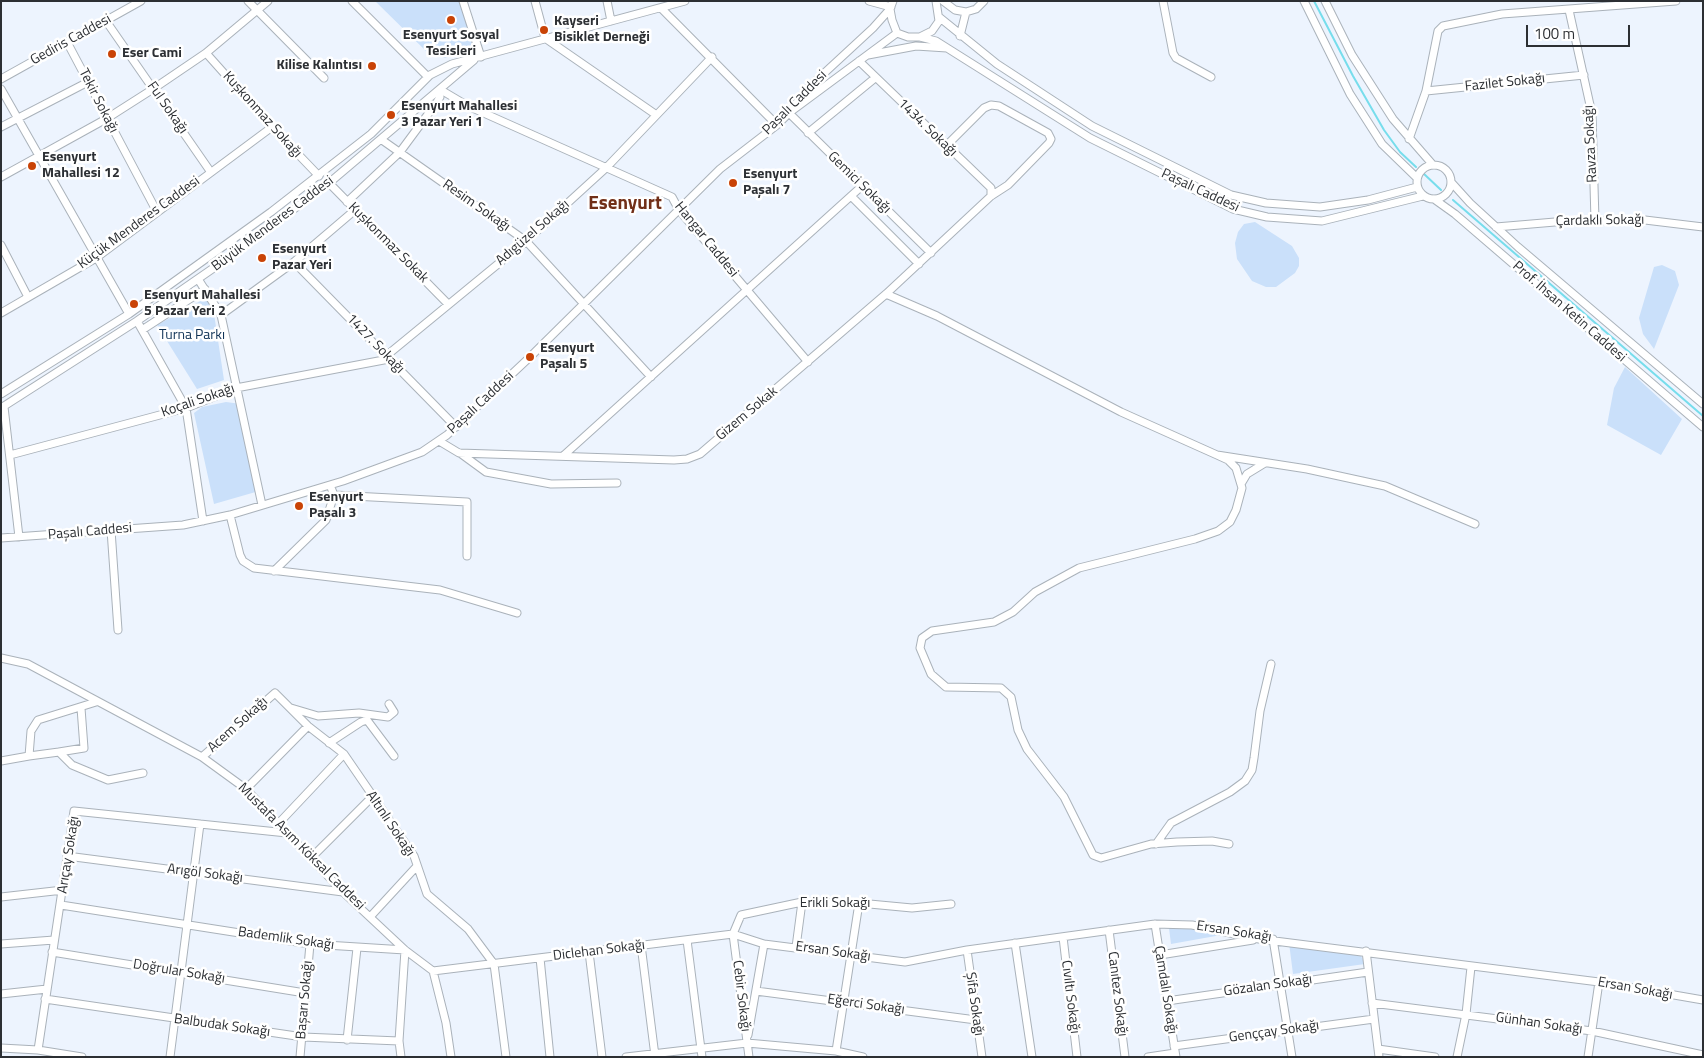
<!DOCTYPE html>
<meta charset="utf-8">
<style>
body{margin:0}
#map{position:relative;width:1704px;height:1058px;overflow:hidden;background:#edf4fe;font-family:"Titillium Web",sans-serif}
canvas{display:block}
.frame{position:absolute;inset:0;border:2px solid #2c2f33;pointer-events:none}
.scale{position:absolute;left:1526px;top:25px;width:104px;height:22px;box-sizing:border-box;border:2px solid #2c2f33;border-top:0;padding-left:6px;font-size:15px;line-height:18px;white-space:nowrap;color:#2c2f33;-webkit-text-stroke:4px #fff;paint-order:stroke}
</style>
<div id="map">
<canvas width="1704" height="1058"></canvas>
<div class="frame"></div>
<div class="scale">100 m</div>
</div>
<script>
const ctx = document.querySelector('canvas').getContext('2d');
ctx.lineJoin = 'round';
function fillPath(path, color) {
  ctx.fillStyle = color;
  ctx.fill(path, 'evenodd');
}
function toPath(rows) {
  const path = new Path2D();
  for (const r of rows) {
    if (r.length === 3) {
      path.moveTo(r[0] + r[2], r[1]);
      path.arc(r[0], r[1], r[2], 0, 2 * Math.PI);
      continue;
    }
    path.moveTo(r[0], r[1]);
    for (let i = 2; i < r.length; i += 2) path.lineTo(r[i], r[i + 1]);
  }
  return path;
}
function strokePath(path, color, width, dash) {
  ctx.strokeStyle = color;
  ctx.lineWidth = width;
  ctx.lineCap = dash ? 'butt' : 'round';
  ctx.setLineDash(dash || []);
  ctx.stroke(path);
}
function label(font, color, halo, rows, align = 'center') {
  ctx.font = font + ' "Titillium Web",sans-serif';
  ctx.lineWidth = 5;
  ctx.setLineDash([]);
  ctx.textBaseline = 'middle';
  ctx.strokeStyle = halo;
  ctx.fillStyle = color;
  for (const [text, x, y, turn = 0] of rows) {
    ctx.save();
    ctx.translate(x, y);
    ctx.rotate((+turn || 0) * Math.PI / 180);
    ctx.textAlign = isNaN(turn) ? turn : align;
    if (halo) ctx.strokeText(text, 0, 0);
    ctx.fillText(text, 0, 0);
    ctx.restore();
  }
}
const green = toPath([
 [375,1,460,1,477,51,446,58,430,55],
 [1255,222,1292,246,1299,258,1299,266,1295,273,1276,287,1266,287,1252,281,1237,259,1235,243,1238,232,1244,224],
 [1662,265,1675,271,1679,285,1654,349,1643,334,1639,318,1654,267],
 [206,298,213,307,224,380,197,389,157,325],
 [1625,367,1682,419,1661,455,1607,425,1614,388],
 [226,402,241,404,259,491,214,504,194,413,202,407],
 [1173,926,1238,932,1171,944,1169,928],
 [1289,943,1360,954,1365,964,1293,974]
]);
const stream = toPath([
 [1314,1,1353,76,1384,130,1400,152,1416,167],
 [1423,173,1441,190],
 [1453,200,1703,416]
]);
const minor = toPath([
 [248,1,324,78],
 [352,1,428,77],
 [463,1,481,57],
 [535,1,545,38,655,114],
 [607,1,611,21],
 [869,1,891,7],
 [893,1,890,9,892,20,897,33,908,37,920,37,932,31,939,21,936,1],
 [943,1,955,10,966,12,976,9,984,1],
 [1163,1,1173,53,1176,58,1211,77],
 [1304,1,1350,94,1382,144,1416,177],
 [1325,1,1352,55,1393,119,1433,165],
 [661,8,777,125],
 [1569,10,1592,114,1595,221],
 [939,17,997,64,1092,126,1231,195,1266,203,1320,207,1368,200,1417,187],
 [106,21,210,171],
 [960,36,966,12],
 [920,37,936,41,1090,138,1233,209,1267,217,1322,221,1423,196],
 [67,42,157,212],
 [206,53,272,127,319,176],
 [868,55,916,46,947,48],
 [859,61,991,188,991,196],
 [1,79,141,1],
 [1,89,129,314],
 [441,90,468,106,672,197,679,210,808,362],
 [1426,91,1584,75],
 [793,110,897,33],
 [789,113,931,253],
 [1,127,88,82],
 [808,133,875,78],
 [1409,139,1426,91,1438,31,1443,26,1502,14,1676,1],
 [382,140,526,241,651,377],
 [1434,182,17],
 [1,177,106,119,153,89,206,53,268,1],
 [1451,182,1470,203,1518,247,1703,404],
 [329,183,448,304],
 [851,196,919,264],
 [1434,199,1455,214,1703,427],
 [347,202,400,152,437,102,440,97,439,91],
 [1496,227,1555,222,1645,220,1703,227],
 [1,245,28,297],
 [294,262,456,427],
 [198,279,221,315,262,505],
 [886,294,937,316,1121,412,1217,455,1307,469,1385,486,1475,524],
 [1,313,96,258,272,127],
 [221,315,294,262,355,210],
 [137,321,186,408,203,521],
 [142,330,205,289],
 [386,356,526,241,606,168,712,57],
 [1,394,129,314,271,212,371,134,430,75,452,64,685,1],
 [4,407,19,537],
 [1,408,137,321,228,258,329,183,474,60],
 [439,441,459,453,674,460,687,459,700,454,886,294,991,196,1008,185,1049,143,1051,139,1048,133,999,106,991,105,984,108,946,146],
 [460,453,486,472,551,484,617,483],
 [10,455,186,408,236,388,389,359],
 [1217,455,1228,460,1236,468,1242,488,1236,510,1230,522,1218,531,1195,539,1079,568,1035,592,1013,612,994,622,932,631,922,638,920,648,931,674,946,687,1001,688,1011,697,1018,730,1027,749,1064,797,1093,855,1101,858,1151,844,1177,842,1212,841,1229,844],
 [563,456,862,186],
 [1241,484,1247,474,1265,463],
 [330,485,334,495,467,502,467,556],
 [230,515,240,555,243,561,254,568,440,590,517,613],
 [111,530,118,630],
 [1,538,183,525,230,515,343,481,422,452,447,435,530,357,720,169,777,125,789,113,807,89,873,28,890,9],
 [274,571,326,520,334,495],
 [1,658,28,664,202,757,246,789,343,892,405,950,433,971,446,1023,451,1057],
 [291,708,318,716,359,713,388,717,394,712,389,704],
 [329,743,361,722,367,720,394,756],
 [59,752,84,748,81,708],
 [29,756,59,752,72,765,108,780,143,773],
 [202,757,275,693,308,726,344,754,414,856,427,894,468,929,494,964,506,1057],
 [1,761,29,756,31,731,38,720,96,702],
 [246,789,308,726],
 [278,824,344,754],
 [1156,844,1171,823,1230,792,1245,781,1252,770,1254,758,1260,711,1271,664],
 [67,856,343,892],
 [311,858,372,797],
 [1,897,63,890],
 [61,905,310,944,405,950,399,1041,401,1057],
 [370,917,417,866],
 [1155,924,1176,1057],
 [1109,930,1125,1057],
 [1063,937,1077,1057],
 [1273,939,1292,1057],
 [687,940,702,1057],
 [1015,943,1032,1057],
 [1,944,54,940],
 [641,945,655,1056],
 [796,947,802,902],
 [967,950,982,1057],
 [1366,951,1379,1057],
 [52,952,305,993],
 [589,952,602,1057],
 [1160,955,1253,940],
 [540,958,550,1057],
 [433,971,733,934,764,944,905,962,967,950,1155,924,1192,925,1259,939,1599,982,1703,1000],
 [756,991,976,1020],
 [1,994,47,989],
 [45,999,303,1037,399,1041],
 [1167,1001,1368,972],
 [1372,1003,1592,1031,1703,1055],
 [748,1035,764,944],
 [347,1040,357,948],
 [1174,1046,1374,1019],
 [1,1048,38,1050,82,1057],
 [1378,1049,1435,1057],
 [38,1050,74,811,287,833],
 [836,1051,859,903],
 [170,1057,200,824],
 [300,1057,310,944],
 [626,1057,747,1043,836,1051,863,1057],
 [749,1057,733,934,741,915,802,902,859,903,912,908,951,904],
 [1148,1057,1175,1053],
 [1457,1057,1466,1014,1471,967],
 [1588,1057,1599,982]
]);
const markers = [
 [451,20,5,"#c94306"],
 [544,30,5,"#c94306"],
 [112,54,5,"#c94306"],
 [372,66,5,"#c94306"],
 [391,115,5,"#c94306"],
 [32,166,5,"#c94306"],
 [733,183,5,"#c94306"],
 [262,258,5,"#c94306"],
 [134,304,5,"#c94306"],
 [530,357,5,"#c94306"],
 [299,506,5,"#c94306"]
];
const poiNames = [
 ["Kayseri",554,22],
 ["Bisiklet Derneği",554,38],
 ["Esenyurt Sosyal",451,36,"center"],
 ["Tesisleri",451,52,"center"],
 ["Eser Cami",122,54],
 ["Kilise Kalıntısı",362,66,"right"],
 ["Esenyurt Mahallesi",401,107],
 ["3 Pazar Yeri 1",401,123],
 ["Esenyurt",42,158],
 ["Mahallesi 12",42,174],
 ["Esenyurt",743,175],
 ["Paşalı 7",743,191],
 ["Esenyurt",272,250],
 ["Pazar Yeri",272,266],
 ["Esenyurt Mahallesi",144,296],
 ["5 Pazar Yeri 2",144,312],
 ["Esenyurt",540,349],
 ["Paşalı 5",540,365],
 ["Esenyurt",309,498],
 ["Paşalı 3",309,514]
];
const streetNames = [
 ["Gediris Caddesi",71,40,-29],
 ["Fazilet Sokağı",1505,83,-6],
 ["Tekir Sokağı",98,101,63],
 ["Paşalı Caddesi",795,103,-45],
 ["Ful Sokağı",167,108,55],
 ["Kuşkonmaz Sokağı",262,115,48],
 ["1434. Sokağı",927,128,44],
 ["Ravza Sokağı",1591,144,-93],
 ["Gemici Sokağı",859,183,44],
 ["Paşalı Caddesi",1200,191,25],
 ["Resim Sokağı",476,206,35],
 ["Çardaklı Sokağı",1600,221,-1],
 ["Küçük Menderes Caddesi",139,223,-36],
 ["Büyük Menderes Caddesi",273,224,-37],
 ["Adıgüzel Sokağı",533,233,-41],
 ["Hangar Caddesi",706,240,51],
 ["Kuşkonmaz Sokak",388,243,45],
 ["Prof. İhsan Ketin Caddesi",1569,312,41],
 ["1427. Sokağı",375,344,46],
 ["Koçali Sokağı",198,401,-19],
 ["Paşalı Caddesi",481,403,-43],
 ["Gizem Sokak",747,414,-40],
 ["Paşalı Caddesi",90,532,-5],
 ["Acem Sokağı",238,725,-42],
 ["Altınlı Sokağı",390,824,56],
 ["Mustafa Asım Köksal Caddesi",301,847,45],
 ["Arıçay Sokağı",69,855,-81],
 ["Arıgöl Sokağı",205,874,7],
 ["Erikli Sokağı",835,904],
 ["Ersan Sokağı",1234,932,9],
 ["Bademlik Sokağı",286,939,8],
 ["Diclehan Sokağı",599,951,-7],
 ["Ersan Sokağı",833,952,8],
 ["Doğrular Sokağı",179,972,9],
 ["Gözalan Sokağı",1268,986,-8],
 ["Ersan Sokağı",1635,989,10],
 ["Çamdalı Sokağı",1165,990,81],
 ["Canıtez Sokağı",1117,994,83],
 ["Cebir Sokağı",741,996,83],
 ["Cıvıltı Sokağı",1070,997,83],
 ["Başarı Sokağı",305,1000,-85],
 ["Şifa Sokağı",974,1004,82],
 ["Eğerci Sokağı",866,1005,8],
 ["Günhan Sokağı",1539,1024,8],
 ["Balbudak Sokağı",222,1026,8],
 ["Genççay Sokağı",1274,1032,-8]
];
const parkNames = [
 ["Turna Parkı",192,336]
];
const districtNames = [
 ["Esenyurt",625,204]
];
fillPath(green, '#cae0fa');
strokePath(stream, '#77ddec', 2);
strokePath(minor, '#aab2ba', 9);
strokePath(minor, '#fff', 7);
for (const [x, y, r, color] of markers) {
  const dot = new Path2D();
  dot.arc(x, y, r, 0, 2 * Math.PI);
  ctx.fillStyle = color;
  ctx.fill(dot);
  strokePath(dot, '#fff', 2);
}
label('bold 14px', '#2c2f33', '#fff', poiNames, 'left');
label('14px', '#2c2f33', '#fff', streetNames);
label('14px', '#0d3054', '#fff', parkNames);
label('bold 19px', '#712f18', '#fff', districtNames);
</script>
